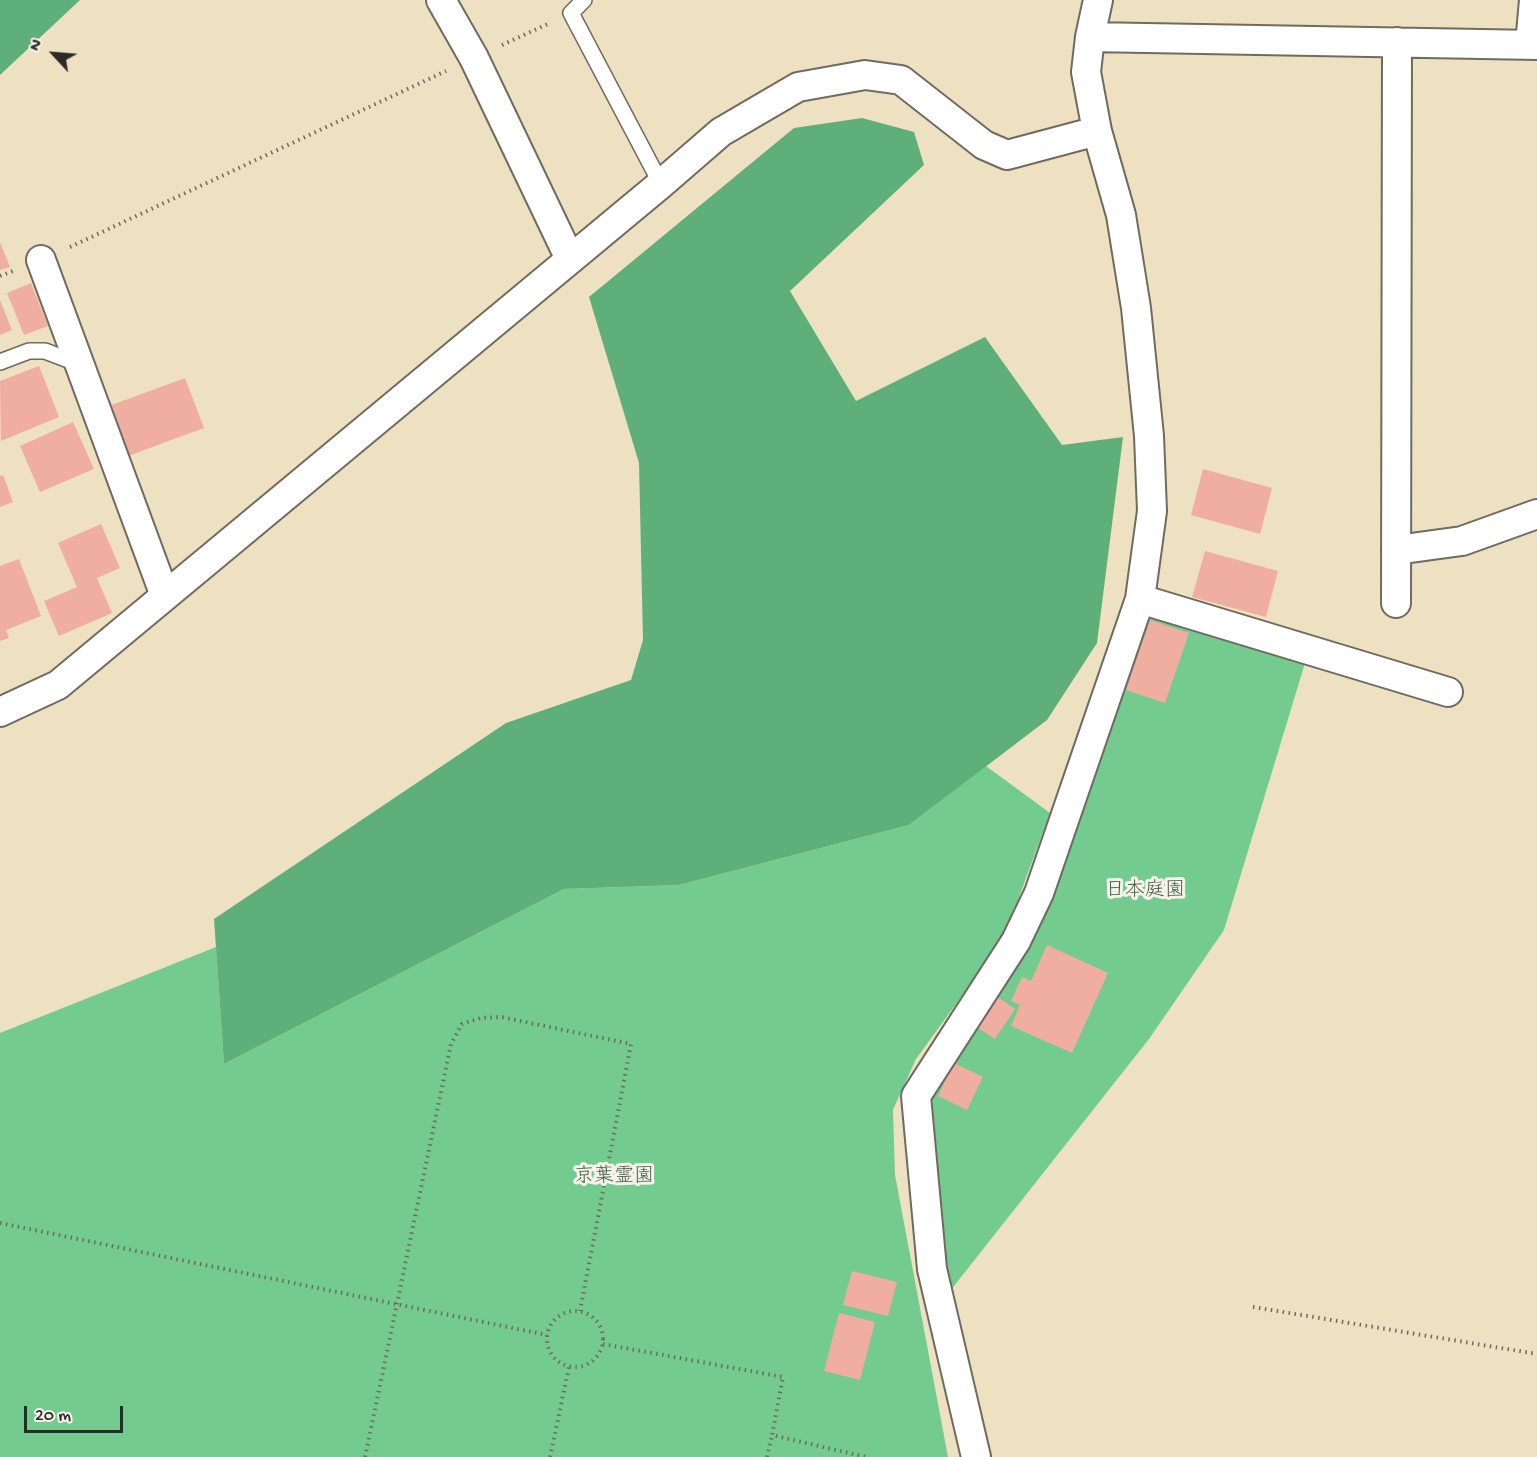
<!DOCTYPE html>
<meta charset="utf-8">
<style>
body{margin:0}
#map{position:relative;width:1537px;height:1457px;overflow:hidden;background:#ede1c1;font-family:"Gochi Hand",sans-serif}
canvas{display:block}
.north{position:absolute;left:24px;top:24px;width:60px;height:60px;-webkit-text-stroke:4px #f7f3e8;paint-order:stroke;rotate:296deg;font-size:16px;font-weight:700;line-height:24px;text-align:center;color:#2b2b2b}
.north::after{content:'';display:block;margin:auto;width:21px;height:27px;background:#2b2b2b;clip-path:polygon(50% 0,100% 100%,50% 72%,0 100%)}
.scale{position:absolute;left:24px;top:1406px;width:99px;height:27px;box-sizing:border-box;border:3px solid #2b2b2b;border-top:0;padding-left:8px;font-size:18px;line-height:21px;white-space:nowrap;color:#2b2b2b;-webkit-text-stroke:4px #f7f3e8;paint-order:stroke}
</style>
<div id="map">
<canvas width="1537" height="1457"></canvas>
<div class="north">N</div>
<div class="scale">20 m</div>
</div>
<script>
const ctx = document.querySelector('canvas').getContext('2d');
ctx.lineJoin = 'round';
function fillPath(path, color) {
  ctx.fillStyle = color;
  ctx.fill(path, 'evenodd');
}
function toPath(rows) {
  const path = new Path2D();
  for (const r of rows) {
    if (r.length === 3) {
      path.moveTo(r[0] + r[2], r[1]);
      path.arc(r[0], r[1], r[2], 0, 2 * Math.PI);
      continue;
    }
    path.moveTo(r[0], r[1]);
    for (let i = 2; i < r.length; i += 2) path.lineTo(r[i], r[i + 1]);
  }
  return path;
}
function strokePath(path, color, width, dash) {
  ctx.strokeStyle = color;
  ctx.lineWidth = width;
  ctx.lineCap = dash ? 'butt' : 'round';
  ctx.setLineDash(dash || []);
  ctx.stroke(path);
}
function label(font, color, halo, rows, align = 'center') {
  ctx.font = font + ' "Gochi Hand","Klee One",sans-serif';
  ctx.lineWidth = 6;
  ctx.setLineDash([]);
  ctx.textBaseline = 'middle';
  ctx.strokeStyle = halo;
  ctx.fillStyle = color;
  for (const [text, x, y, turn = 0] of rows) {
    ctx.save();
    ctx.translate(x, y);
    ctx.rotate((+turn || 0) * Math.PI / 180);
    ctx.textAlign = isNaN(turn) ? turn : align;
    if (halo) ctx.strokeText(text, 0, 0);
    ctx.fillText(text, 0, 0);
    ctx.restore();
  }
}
const green = toPath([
 [1148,610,1305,663,1224,930,1149,1039,950,1291,932,1122,932,1098,944,1065,1028,943,1049,905],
 [986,766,1050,813,1011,919,988,960,916,1059,893,1110,895,1175,948,1457,0,1457,0,1033,216,947,224,1064,564,889,679,885,909,825]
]);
const forest = toPath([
 [0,0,80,0,0,75],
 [862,118,914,132,924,165,790,291,856,401,985,337,1062,445,1123,437,1097,643,1047,720,909,825,679,885,564,889,224,1064,214,919,506,723,631,680,643,640,639,463,589,297,794,128]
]);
const building = toPath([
 [0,242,10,267,0,270],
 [31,283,48,326,24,335,7,293],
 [0,300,12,330,0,335],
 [39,366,59,417,1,441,0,381],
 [185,378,204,428,128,456,109,406],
 [73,422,94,469,40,492,20,446],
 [1203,469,1272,488,1260,534,1191,515],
 [3,475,13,502,0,507,0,476],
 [101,524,120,568,97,578,112,613,59,636,44,601,77,587,58,543],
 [1205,551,1278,571,1266,617,1192,597],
 [19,559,41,616,6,630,9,638,0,641,0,566],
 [1150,620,1189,633,1165,703,1126,690],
 [1047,945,1108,973,1072,1053,1011,1026,1020,1005,1011,1001,1022,977,1031,981],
 [995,995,1015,1009,995,1039,975,1026],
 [954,1063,983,1077,967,1110,938,1096],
 [852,1271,897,1282,888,1316,843,1305],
 [839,1313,875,1322,860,1380,824,1371]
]);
const path = toPath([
 [502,45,550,23],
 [70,247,446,71],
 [0,276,13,271],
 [0,1223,547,1335],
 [1253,1307,1537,1354],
 [575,1339,28],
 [603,1344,783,1377,772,1435,866,1457],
 [365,1457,451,1044,462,1024,481,1018,501,1017,631,1044,580,1311],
 [550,1457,569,1367],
 [767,1457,772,1435]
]);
const service = toPath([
 [584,0,571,13,661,184],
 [0,362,29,351,45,351,79,364]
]);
const minor = toPath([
 [441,0,474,58,570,259],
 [1090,37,1537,45],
 [1530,45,1534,0],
 [41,260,165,596],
 [1396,550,1462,541,1537,514],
 [1140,599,1448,692],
 [1396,603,1397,42],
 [0,712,58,685,661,184,721,132,798,87,865,75,901,80,984,145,1007,155,1097,131],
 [976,1457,932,1269,916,1096,1016,941,1039,893,1140,599,1152,511,1149,436,1136,308,1121,215,1097,131,1086,72,1090,37,1098,0]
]);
const parkNames = [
 ["日本庭園",1145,892],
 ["京葉霊園",614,1178]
];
fillPath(green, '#74cb90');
fillPath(forest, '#5faf7a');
fillPath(building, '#efaea0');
strokePath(service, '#6f6b60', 18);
strokePath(minor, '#6f6b60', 32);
strokePath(path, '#6f6b60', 4, [1.5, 4.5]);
strokePath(service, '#fff', 15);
strokePath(minor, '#fff', 28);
label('20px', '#415b49', '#f7f3e8', parkNames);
</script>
